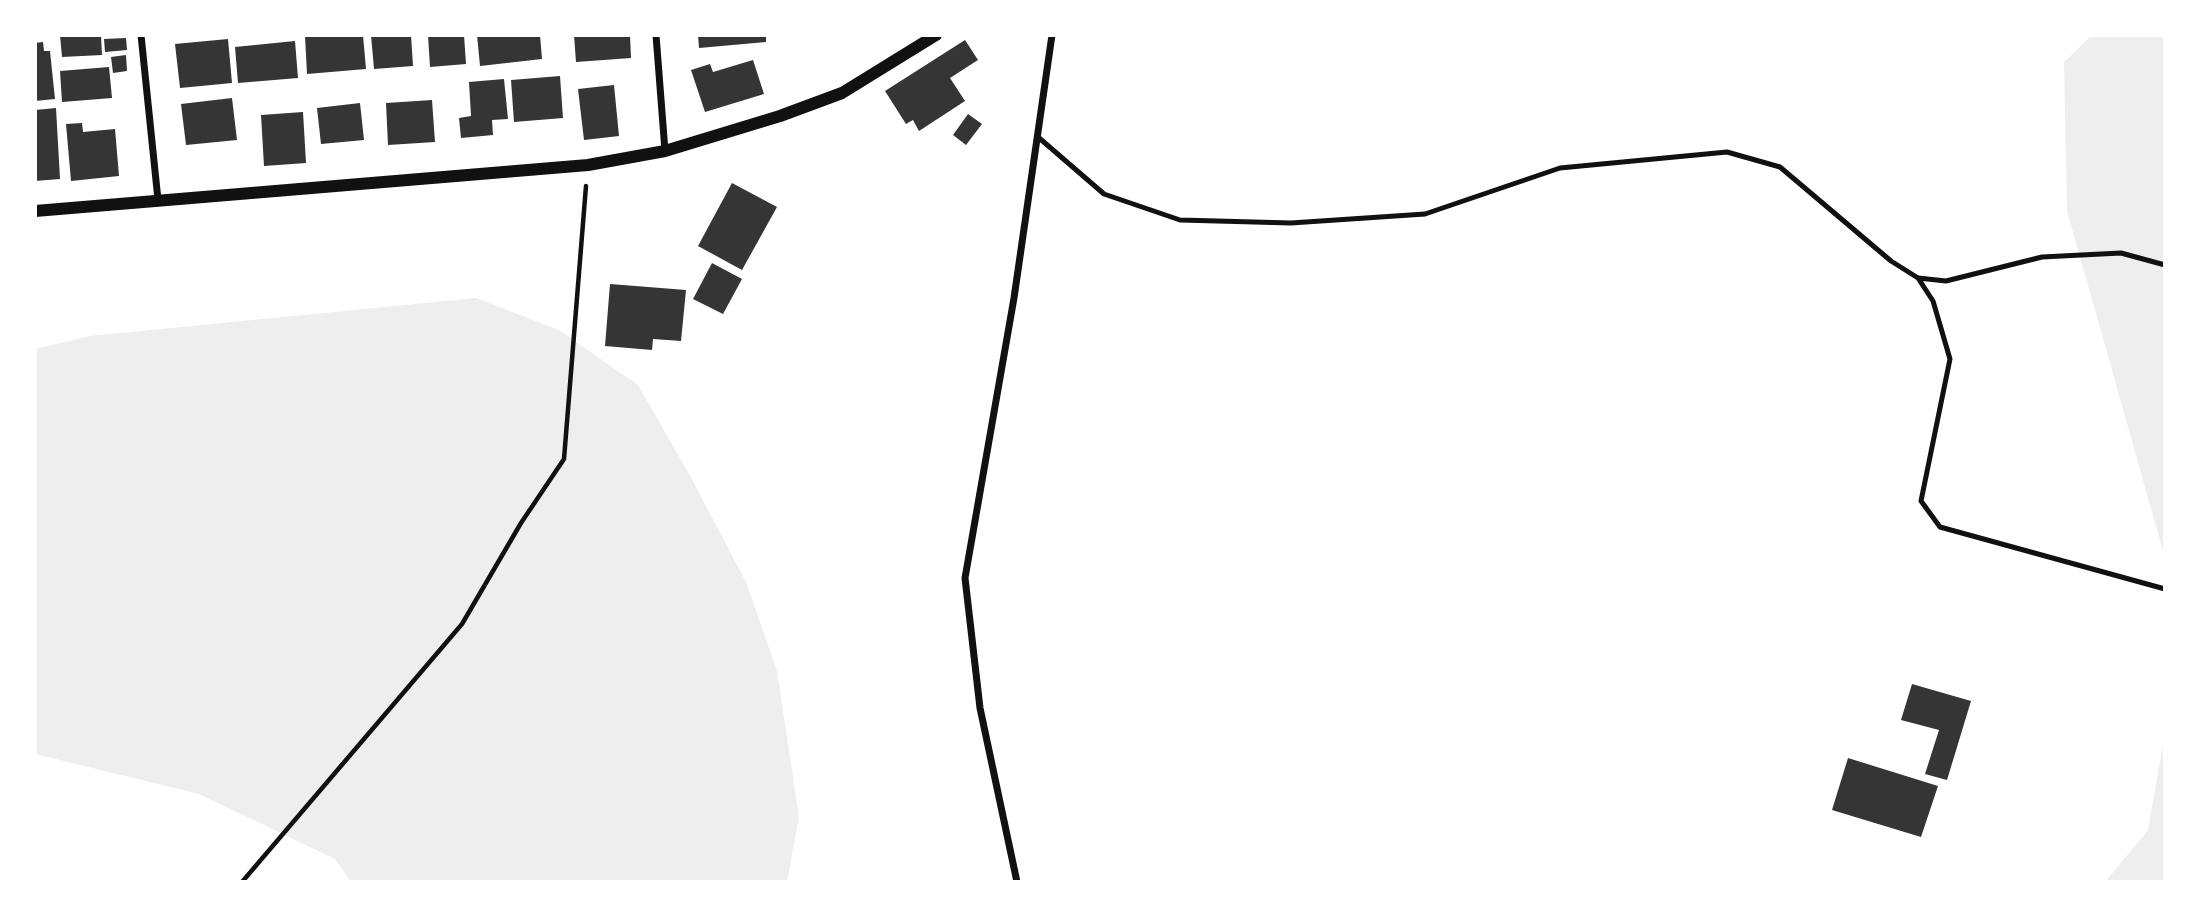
<!DOCTYPE html>
<style>
body{margin:0}
#map{position:relative;width:2200px;height:917px;overflow:hidden;background:#fff;font-family:"Space Grotesk",sans-serif}
canvas{display:block}
.frame{position:absolute;inset:0;border:37px solid #fff;pointer-events:none}
</style>
<div id="map">
<canvas width="2200" height="917"></canvas>
<div class="frame"></div>
</div>
<script>
const ctx = document.querySelector('canvas').getContext('2d');
ctx.lineJoin = 'round';
function fillPath(path, color) {
  ctx.fillStyle = color;
  ctx.fill(path, 'evenodd');
}
function toPath(rows) {
  const path = new Path2D();
  for (const r of rows) {
    path.moveTo(r[0], r[1]);
    for (let i = 2; i < r.length; i += 2) path.lineTo(r[i], r[i + 1]);
  }
  return path;
}
function strokePath(path, color, width, dash) {
  ctx.strokeStyle = color;
  ctx.lineWidth = width;
  ctx.lineCap = dash ? 'butt' : 'round';
  ctx.setLineDash(dash || []);
  ctx.stroke(path);
}
const green = toPath([
 [2092,35,2165,35,2165,558,2067,211,2064,62],
 [476,298,559,330,638,385,688,472,746,582,777,671,799,817,787,882,351,882,335,859,199,794,35,754,35,349,90,336],
 [2165,733,2165,882,2105,882,2148,830]
]);
const building = toPath([
 [60,35,101,35,102,55,62,57],
 [363,35,366,69,307,74,305,36],
 [371,35,411,35,413,66,374,69],
 [428,35,464,35,466,64,430,67],
 [477,35,540,35,542,59,480,66],
 [574,35,630,35,631,58,576,62],
 [698,35,766,35,766,42,699,48],
 [126,38,127,50,105,52,104,39],
 [228,39,232,83,180,88,175,44],
 [965,40,978,60,950,78,965,101,919,131,913,120,906,124,885,91],
 [295,41,298,78,238,83,235,47],
 [43,42,44,51,50,51,55,99,35,101,35,43],
 [126,55,127,71,113,73,111,57],
 [753,60,764,94,705,112,691,70,710,64,713,72],
 [109,67,112,98,62,102,60,71],
 [560,76,563,118,514,122,511,80],
 [504,79,508,119,492,120,493,135,461,138,459,118,471,116,469,82],
 [614,85,619,136,584,140,578,89],
 [232,98,237,140,186,145,181,104],
 [432,100,435,142,388,145,386,103],
 [360,103,364,140,321,144,317,108],
 [56,108,60,179,35,181,35,110],
 [303,112,306,163,264,166,261,115],
 [968,114,982,124,966,145,953,135],
 [82,123,83,132,115,129,119,176,71,181,66,124],
 [732,183,777,207,742,270,698,246],
 [712,263,742,279,723,314,693,299],
 [610,284,686,290,681,341,653,339,652,350,605,346],
 [1912,684,1971,701,1947,780,1925,774,1939,730,1901,720],
 [1848,758,1938,786,1921,837,1832,810]
]);
const path = toPath([
 [242,882,462,624,521,523,564,459,586,186]
]);
const service = toPath([
 [1038,137,1104,194,1180,220,1291,223,1425,214,1560,168,1727,152,1780,167,1891,261,1918,278,1946,281,2042,257,2121,253,2165,265],
 [1918,278,1933,301,1950,359,1921,501,1940,527,2165,589]
]);
const minor = toPath([
 [141,35,158,200],
 [656,35,665,151],
 [1017,882,980,708,965,578,1014,298,1052,35]
]);
const tertiary = toPath([
 [35,211,588,165,665,151,780,116,842,93,936,35]
]);
fillPath(green, '#eee');
fillPath(building, '#353535');
strokePath(path, '#111', 4.5);
strokePath(service, '#111', 5);
strokePath(minor, '#111', 7);
strokePath(tertiary, '#111', 12);
</script>
